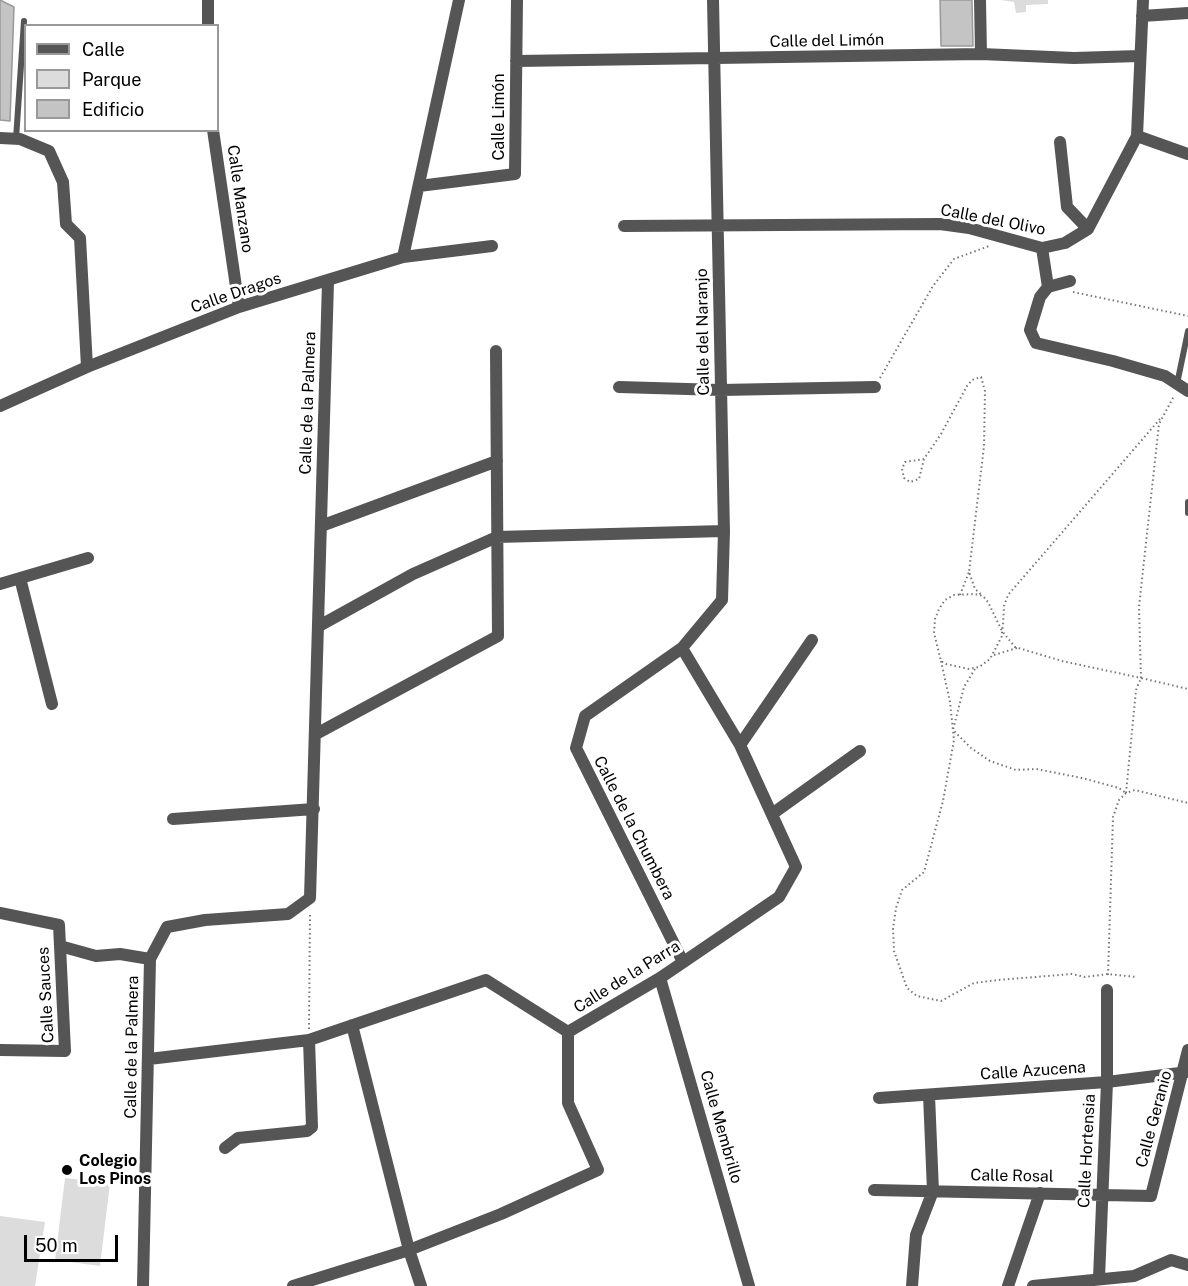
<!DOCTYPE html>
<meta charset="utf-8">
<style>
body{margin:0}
#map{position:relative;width:1188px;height:1286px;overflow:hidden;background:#fff;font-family:"Public Sans",sans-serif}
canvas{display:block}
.legend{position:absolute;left:24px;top:24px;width:195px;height:108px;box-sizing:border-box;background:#fff;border:2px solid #999;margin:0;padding:8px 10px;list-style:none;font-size:18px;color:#000}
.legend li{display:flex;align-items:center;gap:12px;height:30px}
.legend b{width:30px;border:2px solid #999}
.scale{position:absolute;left:24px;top:1235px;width:94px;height:27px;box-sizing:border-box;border:3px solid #000;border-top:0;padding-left:8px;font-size:18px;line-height:21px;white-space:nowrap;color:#000;-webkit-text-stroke:4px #fff;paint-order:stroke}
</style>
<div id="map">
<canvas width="1188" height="1286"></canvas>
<ul class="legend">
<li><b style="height:8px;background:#555"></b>Calle</li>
<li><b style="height:16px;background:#dcdcdc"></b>Parque</li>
<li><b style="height:16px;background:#c4c4c4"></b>Edificio</li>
</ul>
<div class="scale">50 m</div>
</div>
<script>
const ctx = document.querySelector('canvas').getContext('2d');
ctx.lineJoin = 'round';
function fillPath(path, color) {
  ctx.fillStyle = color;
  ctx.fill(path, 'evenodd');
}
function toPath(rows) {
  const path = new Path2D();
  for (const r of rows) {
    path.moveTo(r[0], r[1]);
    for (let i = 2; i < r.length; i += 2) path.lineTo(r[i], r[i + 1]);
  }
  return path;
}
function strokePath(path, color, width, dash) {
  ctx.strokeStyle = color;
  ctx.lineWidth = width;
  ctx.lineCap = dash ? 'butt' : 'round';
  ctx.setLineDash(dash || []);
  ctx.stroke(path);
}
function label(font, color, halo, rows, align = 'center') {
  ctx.font = font + ' "Public Sans",sans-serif';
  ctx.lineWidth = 6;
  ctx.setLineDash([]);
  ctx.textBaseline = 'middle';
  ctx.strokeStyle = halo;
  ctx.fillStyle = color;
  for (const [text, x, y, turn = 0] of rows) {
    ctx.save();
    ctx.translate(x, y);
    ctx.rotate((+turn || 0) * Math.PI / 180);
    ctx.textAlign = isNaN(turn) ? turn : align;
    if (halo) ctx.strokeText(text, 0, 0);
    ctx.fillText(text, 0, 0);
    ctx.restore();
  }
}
const green = toPath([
 [1000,0,1048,0,1048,4,1026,5,1026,12,1016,13,1014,2],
 [65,1178,110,1183,100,1266,55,1260],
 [0,1216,45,1222,35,1286,0,1286]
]);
const building = toPath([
 [0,0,14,7,10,121,0,120,0,0],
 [940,0,972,0,973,46,941,46,940,0]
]);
const path = toPath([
 [1073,292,1188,316],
 [880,378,933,286,954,259,989,246],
 [1160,419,1008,595,1004,606,1003,625,1002,631,1002,636,990,659,979,667,969,669,946,664,941,661,934,633,935,619,939,609,945,600,954,595,975,594,983,596,988,602,1002,631,1015,647,1062,661,1141,678,1139,607,1159,424,1174,396],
 [924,459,919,479,910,482,904,478,902,469,905,462,924,459,941,434,967,386,972,380,981,377,985,391,984,446,969,572,975,589,983,596],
 [960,595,969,572],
 [994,655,1017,648],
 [941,661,950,702,954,740,943,801,924,872,902,890,896,908,893,929,894,951,907,988,917,996,941,1001,974,983,998,980,1072,974,1085,977,1108,974,1136,977],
 [975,669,964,687,953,730,971,748,990,761,1016,770,1036,769,1082,778,1119,788,1126,793],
 [1126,793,1136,690,1141,678,1188,689],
 [1108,975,1113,817,1119,800,1126,793,1135,790,1188,803],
 [309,1029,310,914]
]);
const lane = toPath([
 [16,139,24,21],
 [1177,384,1188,331],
 [1188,502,1188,513]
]);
const street = toPath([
 [980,0,981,54],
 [1142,16,1188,13],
 [208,26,208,0],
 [516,61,981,54,1074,58,1139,56],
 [213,130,239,307],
 [1137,136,1188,154],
 [0,138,20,139,49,151,63,182,66,224,80,238,87,367],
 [1060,142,1067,207,1088,229],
 [419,186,515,174,517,0],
 [624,226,940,224,969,228,1042,248,1065,243,1088,229,1137,136,1143,0],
 [1042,248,1048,287],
 [403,257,459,0],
 [1070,281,1048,287,1040,297,1030,330,1036,343,1113,361,1165,376,1188,391],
 [619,387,721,390,875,387],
 [0,406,87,367,239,307,403,257,492,246],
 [321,526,497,461],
 [20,578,52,704],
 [0,584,88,558],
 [319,626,413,574,497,537,724,531],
 [316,734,498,636,496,351],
 [740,745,812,640],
 [772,814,860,751],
 [173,819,314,809],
 [0,913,59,925,65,1051,0,1050],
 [60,946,96,956,120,954,150,959],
 [683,962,576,748,585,716,682,648,722,600,724,531,713,0],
 [660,978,749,1286],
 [352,1025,409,1250,421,1286],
 [149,1059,309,1040,486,980,568,1032,660,978,779,897,796,867,740,745,682,648],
 [879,1098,1107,1082,1188,1072],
 [225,1148,238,1138,307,1131,312,1127,309,1040],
 [874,1190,1151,1196,1188,1050],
 [1099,1278,1107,1082,1107,990],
 [143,1286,150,959,167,927,205,920,288,914,310,898,328,282],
 [293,1286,409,1250,501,1214,598,1170,568,1103,568,1032],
 [912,1286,916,1235,933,1191,929,1095],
 [1008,1286,1040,1193],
 [1033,1286,1134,1276,1171,1260,1188,1265]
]);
const markers = [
 [67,1170,6,"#000"]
];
const streetNames = [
 ["Calle del Limón",827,41,-1],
 ["Calle Limón",499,117,-90],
 ["Calle Manzano",240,199,82],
 ["Calle del Olivo",993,220,11],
 ["Calle Dragos",236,293,-19],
 ["Calle del Naranjo",703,332,-91],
 ["Calle de la Palmera",308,403,-88],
 ["Calle de la Chumbera",634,828,63],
 ["Calle de la Parra",627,977,-32],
 ["Calle Sauces",46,995,-93],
 ["Calle de la Palmera",132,1047,-89],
 ["Calle Azucena",1033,1071,-4],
 ["Calle Geranio",1154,1119,-75],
 ["Calle Membrillo",721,1127,74],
 ["Calle Hortensia",1087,1151,-87],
 ["Calle Rosal",1012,1176,1]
];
const poiNames = [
 ["Colegio",79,1161],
 ["Los Pinos",79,1179]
];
fillPath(green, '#dcdcdc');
fillPath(building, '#c4c4c4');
strokePath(building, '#999', 1.5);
strokePath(path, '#777', 2, [1.5, 3]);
strokePath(lane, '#555', 6);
strokePath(street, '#555', 12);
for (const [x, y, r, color] of markers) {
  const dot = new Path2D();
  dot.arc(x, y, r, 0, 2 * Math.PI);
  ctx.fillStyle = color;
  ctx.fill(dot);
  strokePath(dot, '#fff', 2);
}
label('16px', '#000', '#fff', streetNames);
label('bold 16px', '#000', '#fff', poiNames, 'left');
</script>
